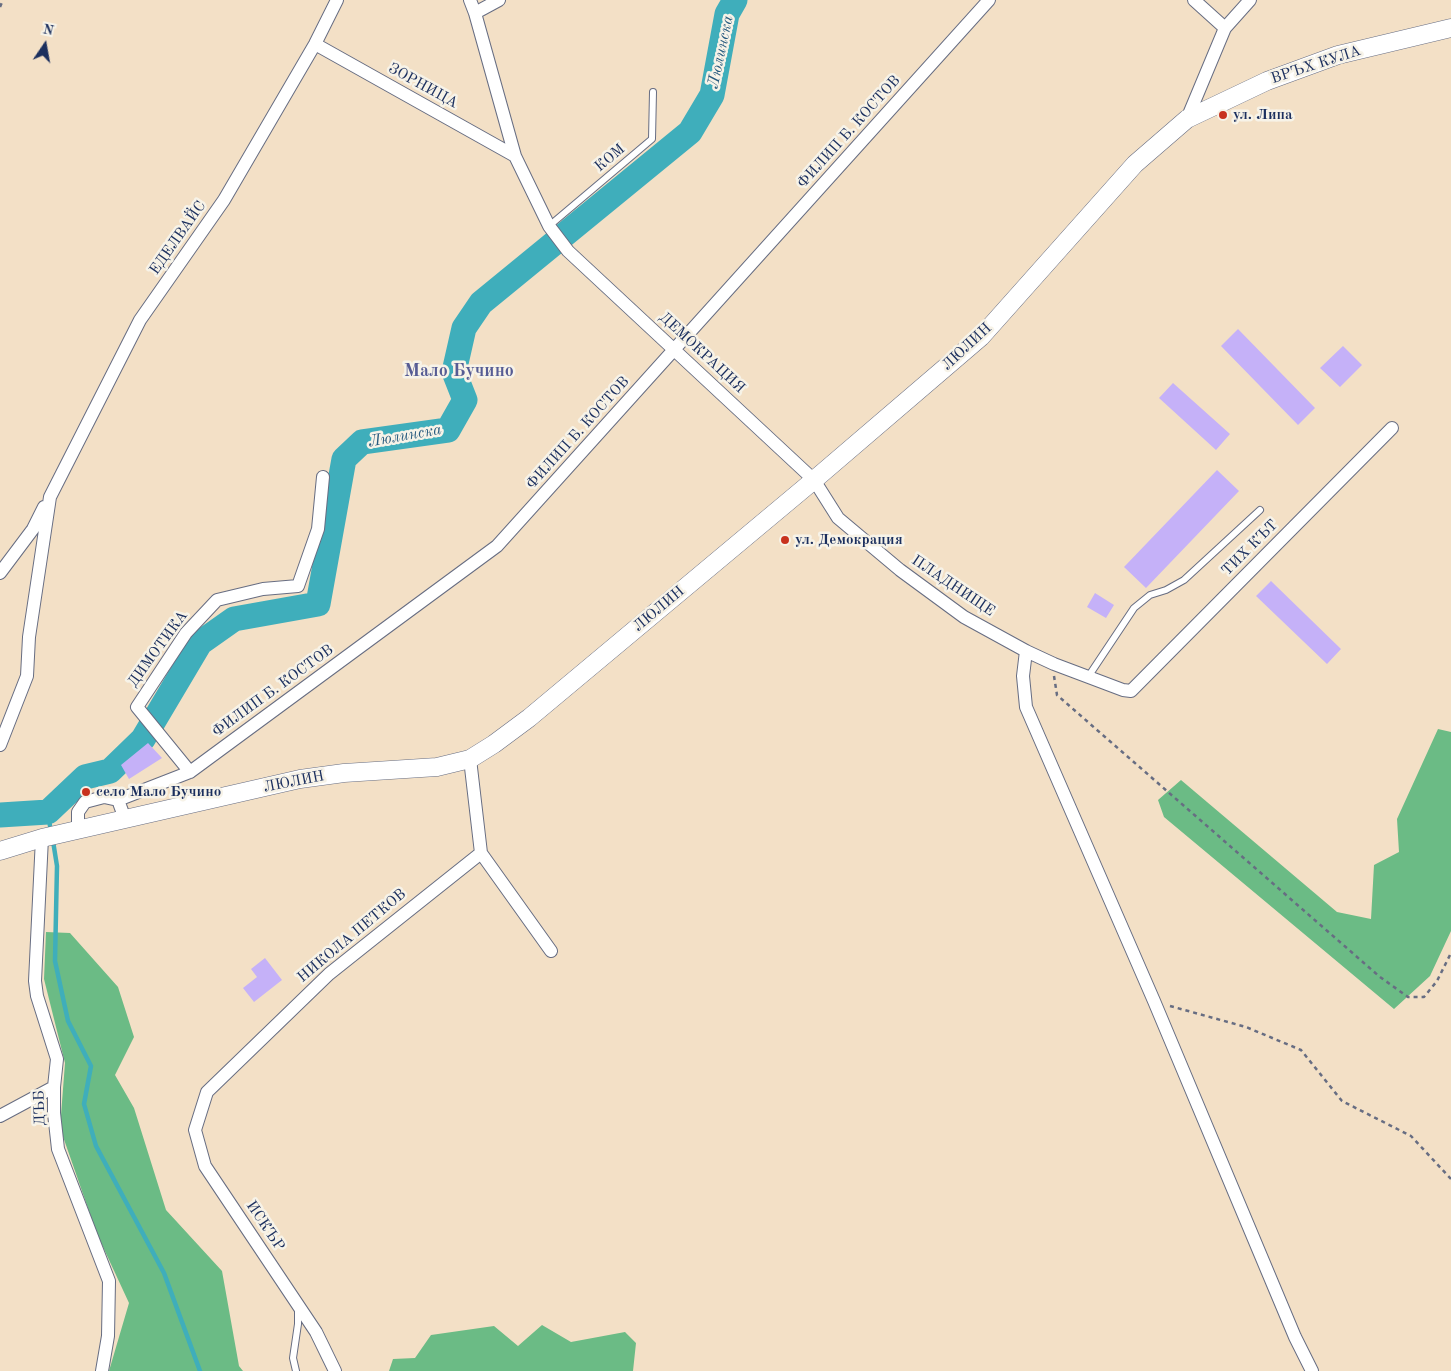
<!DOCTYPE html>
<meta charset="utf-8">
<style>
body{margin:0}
#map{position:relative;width:1451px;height:1371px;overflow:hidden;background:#f3e0c6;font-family:"Old Standard TT",serif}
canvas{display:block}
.north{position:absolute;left:20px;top:20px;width:50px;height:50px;-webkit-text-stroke:4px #f7f3e8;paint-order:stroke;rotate:12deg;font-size:14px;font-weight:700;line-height:20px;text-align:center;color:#1b2f5e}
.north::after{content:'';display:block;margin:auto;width:18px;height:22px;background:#1b2f5e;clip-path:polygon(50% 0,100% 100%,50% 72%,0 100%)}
</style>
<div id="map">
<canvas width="1451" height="1371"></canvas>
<div class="north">N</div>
</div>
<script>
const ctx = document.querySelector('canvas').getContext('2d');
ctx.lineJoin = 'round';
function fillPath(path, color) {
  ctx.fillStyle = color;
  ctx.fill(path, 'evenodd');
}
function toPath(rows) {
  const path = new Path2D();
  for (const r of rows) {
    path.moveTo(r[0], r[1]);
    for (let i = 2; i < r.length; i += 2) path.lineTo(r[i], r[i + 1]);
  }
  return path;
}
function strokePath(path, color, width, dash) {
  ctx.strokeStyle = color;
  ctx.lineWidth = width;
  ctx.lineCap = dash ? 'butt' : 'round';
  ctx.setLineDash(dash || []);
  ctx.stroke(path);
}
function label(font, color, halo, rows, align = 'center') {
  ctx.font = font + ' "Old Standard TT",serif';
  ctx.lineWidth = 5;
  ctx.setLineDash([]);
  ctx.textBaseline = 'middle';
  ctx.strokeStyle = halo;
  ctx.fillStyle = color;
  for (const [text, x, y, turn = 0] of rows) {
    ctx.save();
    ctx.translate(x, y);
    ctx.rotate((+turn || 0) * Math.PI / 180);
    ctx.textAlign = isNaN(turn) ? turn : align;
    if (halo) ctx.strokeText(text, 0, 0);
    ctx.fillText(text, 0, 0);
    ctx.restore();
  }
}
const forest = toPath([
 [1438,729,1451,732,1451,931,1430,976,1394,1009,1164,817,1158,800,1181,780,1337,912,1371,919,1374,865,1399,852,1397,819],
 [46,932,70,933,118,987,134,1037,115,1075,134,1108,166,1210,222,1271,239,1366,243,1371,109,1371,129,1303,97,1234,60,1128,65,1063,44,979],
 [542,1325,571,1342,625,1332,636,1343,633,1371,389,1371,393,1359,415,1358,431,1335,494,1326,518,1346]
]);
const stream = toPath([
 [48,812,51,833],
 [53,841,57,866,55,961,68,1021,91,1066,84,1104,96,1146,164,1273,200,1371]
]);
const river = toPath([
 [0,815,48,812,85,777,110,771,143,739,200,643,234,619,318,604,344,459,362,442,448,430,465,400,454,372,464,328,481,303,690,132,712,95,727,14,735,0]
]);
const building = toPath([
 [1238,329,1315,408,1298,425,1221,346],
 [1343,346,1362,365,1340,387,1320,368],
 [1173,383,1230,434,1216,450,1159,398],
 [1217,470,1239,491,1146,588,1124,567],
 [1271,581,1341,649,1327,664,1256,596],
 [1095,593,1114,605,1106,618,1087,607],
 [148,743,162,758,129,779,121,765],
 [265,958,282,980,254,1002,243,988,257,977,251,969]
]);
const path = toPath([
 [0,7,3,0],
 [1054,676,1057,695,1380,977,1408,997,1424,997,1437,981,1451,953],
 [1170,1006,1246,1027,1301,1050,1342,1101,1411,1136,1451,1179]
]);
const lane = toPath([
 [549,226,652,139,653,92],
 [1088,677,1134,608,1150,595,1166,590,1184,580,1260,510],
 [296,1371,293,1358,298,1324,298,1308]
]);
const street = toPath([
 [470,0,475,13,499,0],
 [1194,0,1225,28],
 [475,13,515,156,549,226,568,251,814,480,838,518,900,570,964,617,1026,651,1054,664,1123,690,1131,691,1392,428],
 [315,44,515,156],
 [1187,119,1225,28,1250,0],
 [0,573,33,529,44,507],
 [1026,651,1023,676,1026,707,1154,1001,1295,1337,1312,1371],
 [0,745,27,676,29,637,50,497,140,320,224,200,315,44,337,0],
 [470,759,481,853,551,951],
 [190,772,137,707,186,633,217,600,263,589,298,586,318,529,323,477],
 [118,800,190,772,497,546,989,0],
 [78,830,78,812,85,802,104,797,118,800,125,819],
 [42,838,35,981,37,996,57,1059,54,1087,54,1113,58,1149,109,1281,108,1336,102,1371],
 [0,1116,54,1087],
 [335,1371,316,1332,205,1166,195,1130,207,1092,329,974,481,853]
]);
const secondary = toPath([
 [0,851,42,838,300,779,344,773,437,767,470,759,494,744,529,718,814,480,981,337,1135,164,1187,119,1267,81,1338,55,1451,28]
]);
const markers = [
 [1223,115,5,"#c8321e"],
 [785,540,5,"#c8321e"],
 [86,792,5,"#c8321e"]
];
const streetNames = [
 ["ВРЪХ КУЛА",1316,65,-18],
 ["ЗОРНИЦА",423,86,29],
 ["ФИЛИП Б. КОСТОВ",849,132,-48],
 ["КОМ",610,158,-40],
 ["ЕДЕЛВАЙС",178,238,-55],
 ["ЛЮЛИН",967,347,-43],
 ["ДЕМОКРАЦИЯ",702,353,43],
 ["ФИЛИП Б. КОСТОВ",578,433,-48],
 ["ТИХ КЪТ",1250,548,-45],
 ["ПЛАДНИЩЕ",953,586,34],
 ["ЛЮЛИН",659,609,-40],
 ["ДИМОТИКА",158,649,-54],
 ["ФИЛИП Б. КОСТОВ",273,691,-36],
 ["ЛЮЛИН",294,782,-11],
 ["НИКОЛА ПЕТКОВ",352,936,-40],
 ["ДЪБ",40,1108,-92],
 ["ИСКЪР",265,1226,56]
];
const poiNames = [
 ["ул. Липа",1233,115],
 ["ул. Демокрация",795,540],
 ["село Мало Бучино",96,792]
];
const waterNames = [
 ["Люлинска",721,52,-78],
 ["Люлинска",405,436,-10]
];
const quarterNames = [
 ["Мало Бучино",459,371]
];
fillPath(forest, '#6bbb85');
strokePath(stream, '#3faebb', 4.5);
strokePath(river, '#3faebb', 25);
fillPath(building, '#c5b1f8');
strokePath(lane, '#676d82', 8);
strokePath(street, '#676d82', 14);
strokePath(secondary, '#676d82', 19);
strokePath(path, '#676d82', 2.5, [4, 4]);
strokePath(lane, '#fff', 6);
strokePath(street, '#fff', 12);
strokePath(secondary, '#fff', 18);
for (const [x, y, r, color] of markers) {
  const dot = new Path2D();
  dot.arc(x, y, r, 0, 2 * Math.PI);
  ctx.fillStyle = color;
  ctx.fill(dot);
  strokePath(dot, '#f7f3e8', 2);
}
label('15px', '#1b2f5e', '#f7f3e8', streetNames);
label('bold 15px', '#1b2f5e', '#f7f3e8', poiNames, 'left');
label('italic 16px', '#285b7f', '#f7f3e8', waterNames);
label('bold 18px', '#565c94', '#f7f3e8', quarterNames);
</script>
